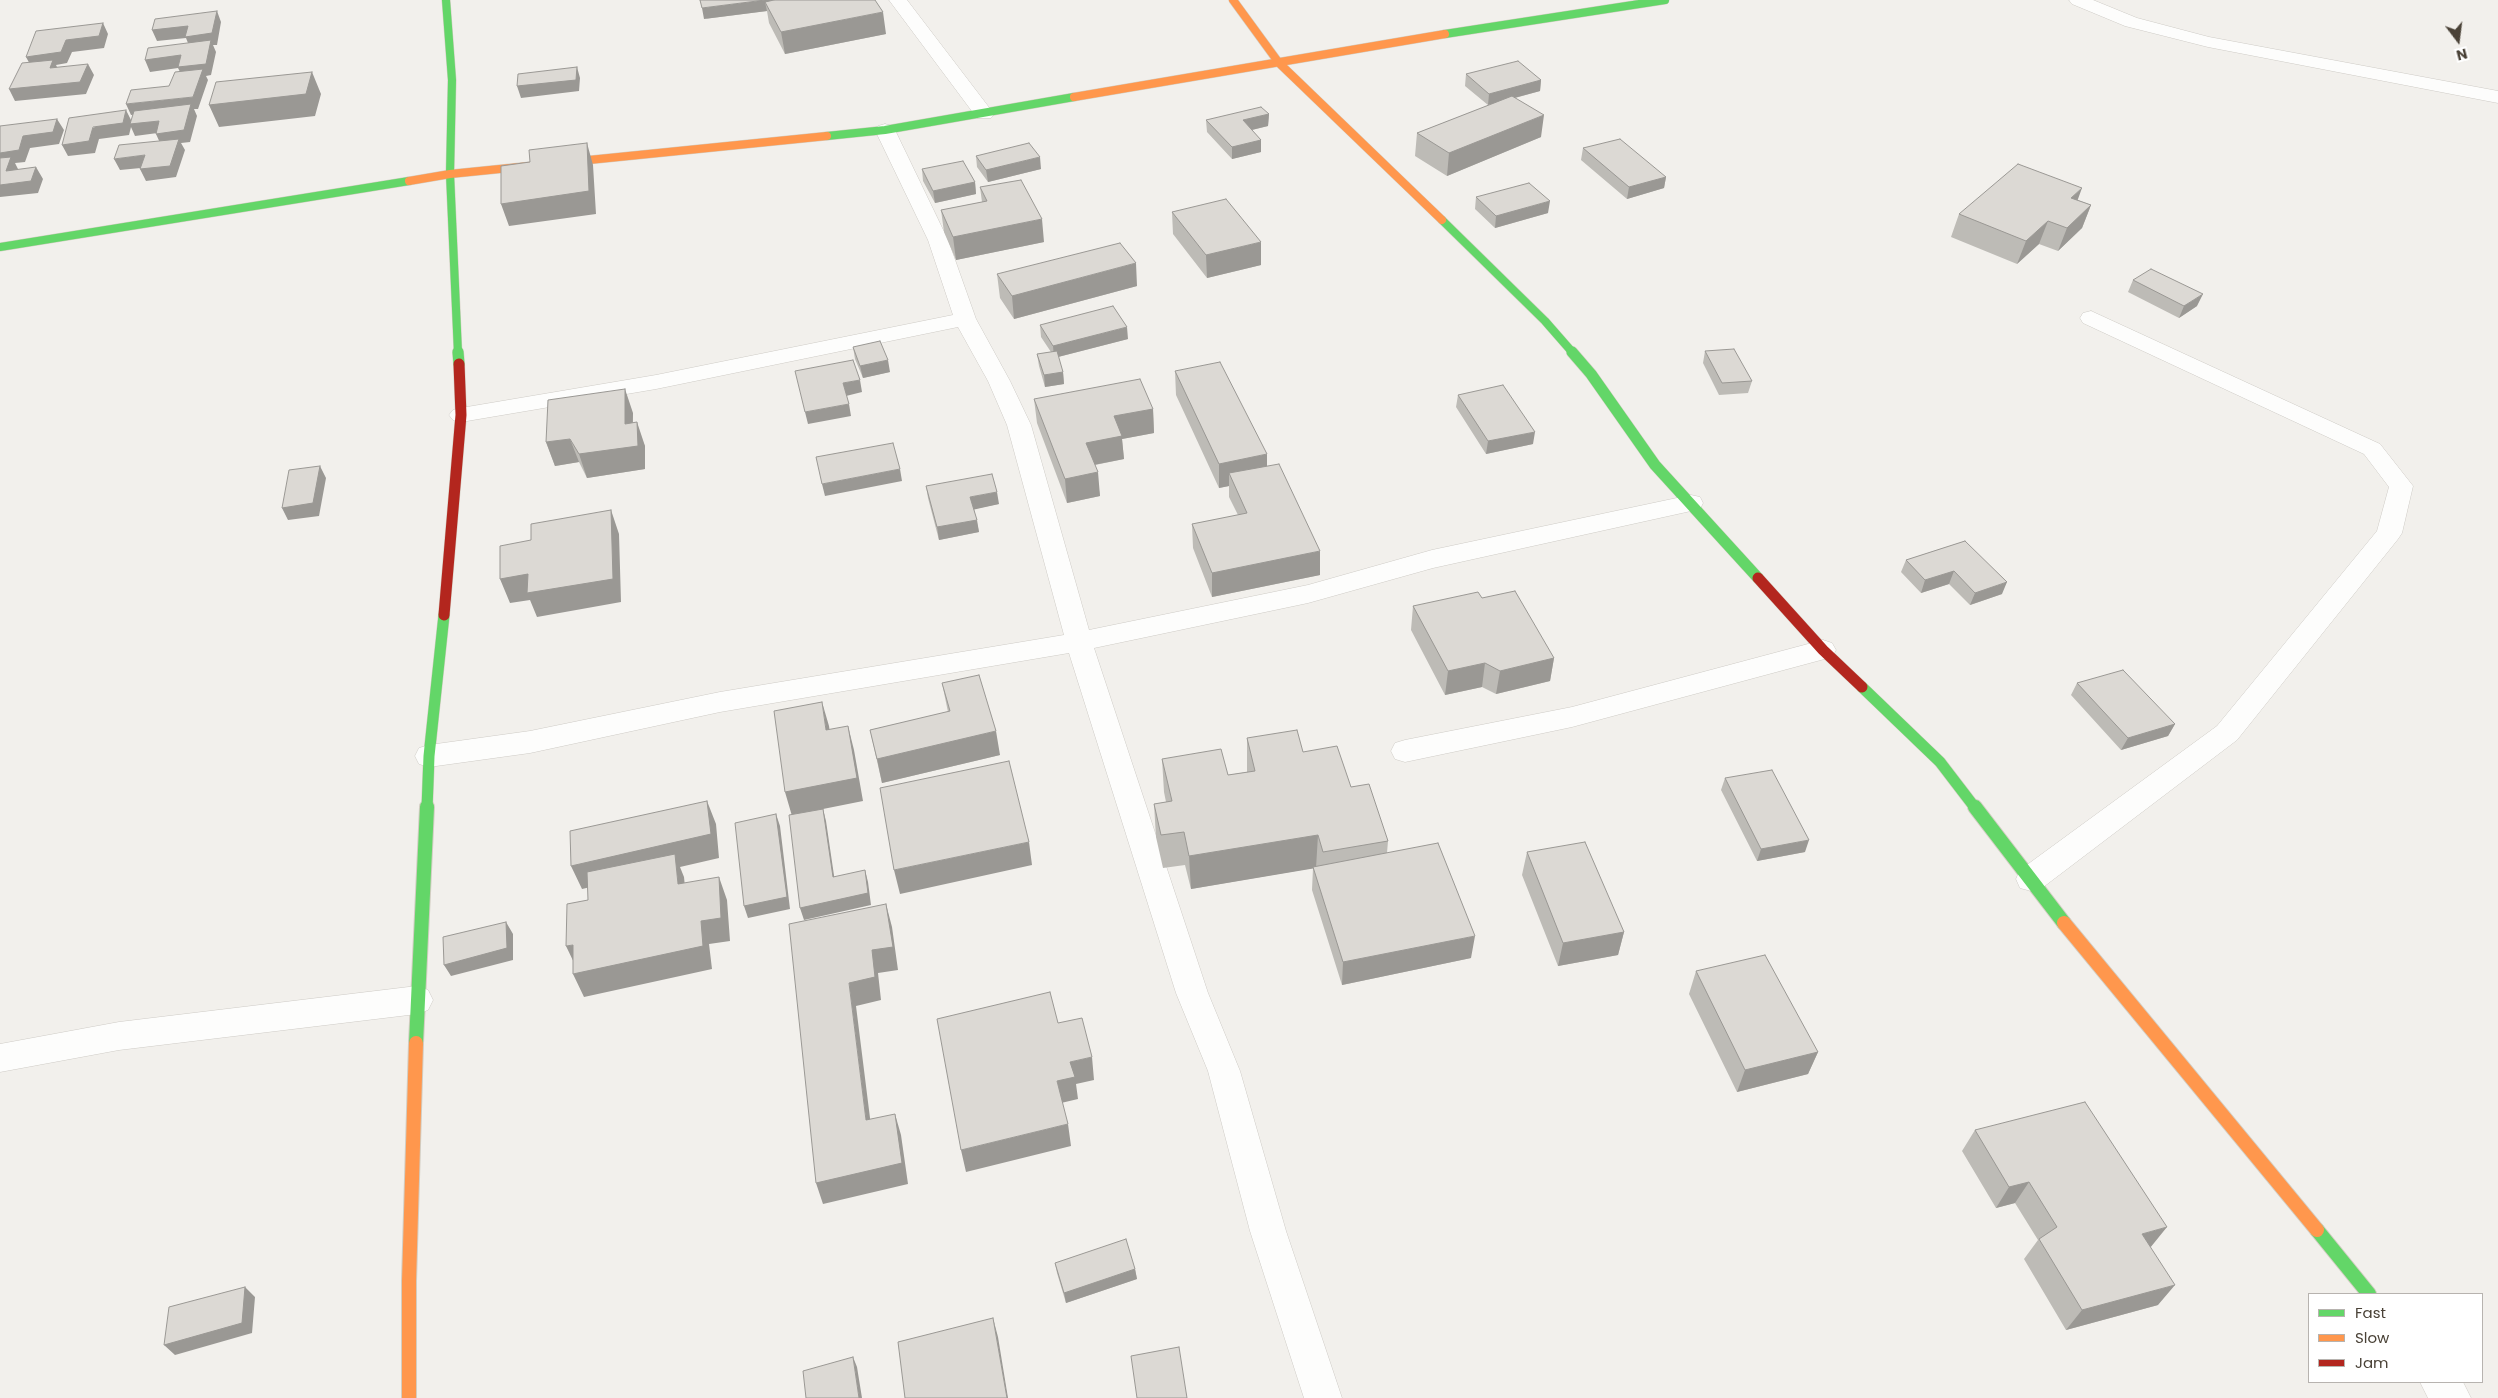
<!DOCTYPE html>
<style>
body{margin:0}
#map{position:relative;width:2498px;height:1398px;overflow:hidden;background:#f2f0ec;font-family:Poppins,sans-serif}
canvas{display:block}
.legend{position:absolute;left:2308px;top:1293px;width:175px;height:90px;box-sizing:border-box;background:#fff;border:1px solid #b7b3af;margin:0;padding:6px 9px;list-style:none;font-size:15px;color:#4a4237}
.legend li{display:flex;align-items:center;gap:10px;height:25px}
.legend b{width:25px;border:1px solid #b7b3af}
.north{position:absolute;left:2433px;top:15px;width:50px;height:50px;-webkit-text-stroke:4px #fff;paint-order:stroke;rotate:165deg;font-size:14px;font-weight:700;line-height:20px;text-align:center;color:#4a4237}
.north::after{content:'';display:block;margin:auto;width:18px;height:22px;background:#4a4237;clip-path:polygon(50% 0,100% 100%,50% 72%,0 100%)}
</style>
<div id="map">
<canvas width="2498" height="1398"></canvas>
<ul class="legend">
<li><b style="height:6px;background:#63d668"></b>Fast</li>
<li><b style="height:6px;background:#ff974d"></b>Slow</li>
<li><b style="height:6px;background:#b3261e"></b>Jam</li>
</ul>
<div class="north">N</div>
</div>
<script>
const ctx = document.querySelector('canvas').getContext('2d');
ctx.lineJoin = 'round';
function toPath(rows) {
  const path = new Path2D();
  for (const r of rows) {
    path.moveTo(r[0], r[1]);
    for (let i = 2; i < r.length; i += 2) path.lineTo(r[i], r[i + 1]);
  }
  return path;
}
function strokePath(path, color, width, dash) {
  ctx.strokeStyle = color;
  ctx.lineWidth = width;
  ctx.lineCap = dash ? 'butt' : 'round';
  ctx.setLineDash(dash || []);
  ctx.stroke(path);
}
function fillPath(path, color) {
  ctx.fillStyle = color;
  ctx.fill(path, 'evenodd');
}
const street = toPath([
 [889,0,907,0,991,110,994,114,991,118,977,118,889,0],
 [2069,0,2093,0,2137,18,2209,37,2498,91,2498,103,2208,47,2125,26,2072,4,2069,0],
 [885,124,892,126,895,130,948,240,976,319,1010,381,1031,425,1089,630,1308,585,1432,550,1691,495,1700,497,1703,503,1700,509,1691,511,1433,568,1308,603,1094,648,1208,993,1240,1071,1286,1231,1342,1398,1304,1398,1250,1231,1208,1071,1176,993,1069,653,720,712,530,753,429,767,419,764,415,756,419,748,429,745,530,731,720,692,1064,635,1007,425,988,381,958,327,656,389,461,422,453,420,449,415,453,410,461,408,656,375,953,315,928,240,875,130,878,126,885,124],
 [2091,311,2380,444,2413,486,2402,533,2398,539,2237,740,2042,888,2031,891,2020,888,2016,879,2020,870,2217,726,2377,531,2389,487,2364,454,2083,323,2080,318,2083,313,2091,311],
 [1823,640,1832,643,1836,650,1832,657,1572,727,1405,762,1395,759,1391,751,1395,743,1405,740,1572,707,1823,640],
 [417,986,428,990,433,1000,428,1010,417,1014,119,1050,0,1072,0,1044,119,1022,417,986],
 [2420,1382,2463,1382,2471,1398,2428,1398,2420,1382]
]);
const fastFar2 = toPath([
 [446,0,452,80,450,174,458,353],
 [1445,34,1665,0],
 [827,136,885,130,1074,97],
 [1442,220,1545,321,1573,353],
 [0,247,409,181]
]);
const fastFar1 = toPath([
 [458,352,459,364],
 [1572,352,1591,374,1655,465,1758,578],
 [1862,687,1940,762,1976,809],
 [427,809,429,756,444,615]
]);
const fast = toPath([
 [1975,807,2064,923],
 [416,1043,427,807],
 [2317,1230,2369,1294]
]);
const slowFar1 = toPath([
 [1233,0,1279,63,1442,220],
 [1074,97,1445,34],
 [409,181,450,174,827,136]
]);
const slow = toPath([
 [2064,923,2317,1230],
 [409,1398,409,1281,416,1043]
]);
const jam = toPath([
 [1758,578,1823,650,1862,687],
 [444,615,461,415,459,364]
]);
const wall = toPath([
 [772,0,886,34,785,54,769,23,767,11,704,19],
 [1466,74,1541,80,1540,91,1515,98,1541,137,1447,176,1415,156,1417,133,1492,104,1488,105,1465,86],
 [1269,114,1268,126,1252,130,1261,140,1261,152,1232,159,1207,132,1206,120],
 [1583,148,1666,177,1664,188,1627,199,1581,160],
 [976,156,1041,169,988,182,977,167],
 [922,169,975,182,976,194,935,203,923,181],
 [980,187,1044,242,956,260,944,232,941,210,982,202],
 [1476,197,1548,213,1495,228,1475,209],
 [2078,200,2091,205,2082,228,2058,251,2039,244,2017,264,1951,237,1959,214],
 [1172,212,1261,265,1207,278,1173,234],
 [997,274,1137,286,1014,319,1000,298],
 [2133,280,2197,306,2179,318,2128,292],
 [1040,325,1128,339,1058,357,1063,372,1064,384,1045,387,1039,366,1037,354,1051,352,1041,337],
 [853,347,890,372,863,378,855,359],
 [1705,351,1752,381,1748,393,1719,395,1703,363],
 [1175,371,1267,466,1320,575,1212,597,1193,548,1192,524,1238,515,1229,497,1229,486,1219,488,1176,395],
 [1458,395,1533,444,1486,454,1456,407],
 [1034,399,1153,409,1154,433,1122,439,1124,459,1095,465,1100,496,1067,503,1037,423],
 [633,413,633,423,645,446,645,469,587,478,579,462,555,466,546,442],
 [926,486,999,504,974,509,979,532,939,540,928,498],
 [1965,541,2002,594,1970,605,1949,584,1921,593,1901,572,1906,560],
 [1482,598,1554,658,1550,681,1496,694,1482,687,1445,695,1411,630,1413,606],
 [942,683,1000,755,882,783,870,730,948,712],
 [2077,683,2175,724,2168,736,2121,750,2071,695],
 [1247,738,1303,752,1351,787,1388,841,1387,853,1471,958,1342,985,1312,890,1313,868,1191,889,1185,865,1163,868,1156,837,1154,804,1166,802,1164,792,1162,759,1228,775,1247,772],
 [1725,778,1805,852,1757,861,1721,790],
 [1527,852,1624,932,1618,955,1558,966,1522,875],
 [1696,971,1818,1052,1808,1074,1737,1092,1689,994],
 [1975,1130,2150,1247,2158,1305,2066,1330,2024,1259,2038,1240,2015,1203,1996,1208,1962,1151],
 [1055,1263,1135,1269,1137,1279,1066,1303,1057,1273]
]);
const shadedWall = toPath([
 [765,0,772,0,774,10,765,2,767,11,704,19,702,8],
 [217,11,221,22,217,45,213,45,216,52,211,75,206,76,208,80,198,109,194,109,197,116,190,142,181,143,185,150,176,177,146,181,140,169,161,145,156,134,190,109,131,115,126,104,193,97,178,68,150,72,145,60,190,48,186,38,157,41,152,30],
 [883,12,886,34,785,54,781,32],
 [103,23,108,34,104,48,72,52,67,63,56,65,59,71,32,68,26,57,66,40],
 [88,64,94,75,86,94,15,101,9,89],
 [577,67,580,78,579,91,521,98,517,86],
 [312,72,321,94,315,116,219,127,209,105],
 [1541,80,1540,91,1488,105,1489,94],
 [126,110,132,122,159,121,165,132,135,136,131,127,129,135,99,139,95,153,68,156,62,145],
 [1269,114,1268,126,1243,132,1243,120],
 [1544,115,1541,137,1447,176,1449,153],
 [57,119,64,130,59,144,30,148,25,162,15,163,18,169,12,183,0,165,0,153,23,136],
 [1261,140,1261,152,1232,159,1232,147],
 [587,143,593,165,596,214,509,226,501,204],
 [145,155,151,167,120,170,114,159],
 [1040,157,1041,169,988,182,986,170],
 [36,167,43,179,38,193,0,197,0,185],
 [1666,177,1664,188,1627,199,1629,187],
 [975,182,976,194,935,203,933,191],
 [2082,188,2074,210,2071,198],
 [1550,201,1548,213,1495,228,1496,216],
 [2091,205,2082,228,2058,251,2067,228],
 [1042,219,1044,242,956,260,953,237],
 [2048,221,2039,244,2017,264,2026,241],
 [1261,242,1261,265,1207,278,1206,255],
 [1136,263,1137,286,1014,319,1012,296],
 [2203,294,2197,306,2179,318,2184,306],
 [1127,327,1128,339,1054,358,1053,346],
 [888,360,890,372,863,378,860,366],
 [1063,372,1064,384,1045,387,1044,375],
 [860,380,862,392,846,396,843,383],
 [625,389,633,413,632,446,637,422,645,446,645,469,587,478,579,454,625,424],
 [849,404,851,416,808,424,805,412],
 [1153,409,1154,433,1122,439,1124,459,1088,466,1086,443,1114,416],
 [1535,432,1533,444,1486,454,1488,441],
 [570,439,579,462,555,466,546,442],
 [1267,454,1267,478,1229,473,1229,486,1219,488,1219,464],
 [320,466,326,478,319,516,288,520,282,508],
 [900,469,902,481,825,496,822,484],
 [1098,472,1100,496,1067,503,1065,479],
 [997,492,999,504,972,510,970,497],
 [611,510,619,534,621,602,537,617,530,600,510,603,500,579],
 [977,520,979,532,939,540,937,527],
 [1320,551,1320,575,1212,597,1212,573],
 [1954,571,1949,584,1921,593,1925,580],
 [2007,582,2002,594,1970,605,1975,593],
 [1554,658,1550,681,1496,694,1500,671],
 [1485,663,1482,687,1445,695,1448,671],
 [822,702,829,726,833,754,826,730],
 [2175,724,2168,736,2121,750,2128,738],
 [848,726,854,750,863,801,823,809,826,821,836,889,792,816,785,792],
 [996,731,1000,755,882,783,877,759],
 [707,801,716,824,719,858,680,867,684,877,687,907,678,884,676,867,582,889,571,866],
 [776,814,780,826,790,909,748,918,744,906],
 [1318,835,1316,868,1191,889,1189,856],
 [1809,840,1805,852,1757,861,1761,849],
 [1029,842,1032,865,900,894,894,870],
 [865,870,868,882,871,905,804,920,800,908],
 [719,877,727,900,730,941,709,944,712,969,584,997,573,974,701,921],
 [886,904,892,927,898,970,878,973,881,1000,856,1006,873,1142,866,1120,849,983,872,950],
 [506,922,513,934,513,960,451,976,444,965],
 [1624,932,1618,955,1558,966,1563,943],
 [1475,936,1471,958,1342,985,1343,962],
 [573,945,577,969,566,946],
 [1818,1052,1808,1074,1737,1092,1745,1070],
 [1092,1057,1094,1080,1076,1084,1078,1099,1061,1103,1057,1081,1070,1062],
 [895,1114,901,1135,908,1184,823,1204,816,1183],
 [1068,1124,1071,1146,966,1172,961,1150],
 [2029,1182,2015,1203,1996,1208,2009,1187],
 [2167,1227,2150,1248,2142,1234],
 [1135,1269,1137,1279,1066,1303,1064,1293],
 [2175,1285,2158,1305,2066,1330,2082,1310],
 [245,1287,255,1297,252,1333,175,1355,164,1345],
 [993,1318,998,1337,1008,1398,1007,1398],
 [853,1357,857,1367,862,1398,859,1398]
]);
const building = toPath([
 [700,0,765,0,702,8,700,0],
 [774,0,875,0,883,12,781,32,765,2,774,0],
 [217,11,212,33,185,37,188,26,152,30,155,19,217,11],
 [103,23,99,36,66,40,61,52,26,57,36,31,103,23],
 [211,40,206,64,178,67,181,55,145,60,148,48,211,40],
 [53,60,50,68,88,64,80,82,9,89,22,63,53,60],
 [1518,61,1541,80,1489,94,1466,74,1518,61],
 [577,67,576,80,517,86,518,74,577,67],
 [203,69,193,97,126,104,131,90,169,86,175,72,203,69],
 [312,72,306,94,209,105,216,82,312,72],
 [1512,96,1544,115,1449,153,1417,133,1512,96],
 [191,104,184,130,156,134,159,121,130,124,134,111,191,104],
 [1261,107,1269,114,1243,120,1261,140,1232,147,1206,120,1261,107],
 [126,110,123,123,93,127,89,141,62,145,69,118,126,110],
 [57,119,53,132,23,136,19,150,0,153,0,126,57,119],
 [179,139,170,166,140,169,145,155,114,159,119,145,179,139],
 [1620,139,1666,177,1629,187,1583,148,1620,139],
 [587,143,589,191,501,204,501,166,530,162,529,150,587,143],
 [1029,143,1040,157,986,170,976,156,1029,143],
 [11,157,6,171,36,167,31,181,0,185,0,158,11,157],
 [963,161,975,182,933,191,922,169,963,161],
 [2018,164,2082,188,2071,198,2091,205,2067,228,2048,221,2026,241,1959,214,2018,164],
 [1021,180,1042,219,953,237,941,210,987,201,980,187,1021,180],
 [1529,183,1550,201,1496,216,1476,197,1529,183],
 [1226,199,1261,242,1206,255,1172,212,1226,199],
 [1120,243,1136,263,1012,296,997,274,1120,243],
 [2151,269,2203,294,2184,306,2133,280,2151,269],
 [1113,306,1127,327,1053,346,1040,325,1113,306],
 [880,341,888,360,860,366,853,347,880,341],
 [1734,349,1752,381,1722,383,1705,351,1734,349],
 [1057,351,1063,372,1044,375,1037,354,1057,351],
 [853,360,860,380,843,383,849,404,805,412,795,371,853,360],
 [1220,362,1267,454,1219,464,1175,371,1220,362],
 [1140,379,1153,409,1114,416,1122,436,1086,443,1098,472,1065,479,1034,399,1140,379],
 [1503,385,1535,432,1488,441,1458,395,1503,385],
 [625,389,625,424,637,422,638,446,579,454,570,439,546,442,548,400,625,389],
 [893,443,900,469,822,484,816,457,893,443],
 [1279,464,1320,551,1212,573,1192,524,1247,513,1229,473,1279,464],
 [320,466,313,503,282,508,289,470,320,466],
 [992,474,997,492,970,497,977,520,937,527,926,486,992,474],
 [611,510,613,579,527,593,528,574,500,579,500,546,531,540,531,524,611,510],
 [1965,541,2007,582,1975,593,1954,571,1925,580,1906,560,1965,541],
 [1515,591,1554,658,1500,671,1485,663,1448,671,1413,606,1478,592,1482,598,1515,591],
 [2123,670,2175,724,2128,738,2077,683,2123,670],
 [979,675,996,731,877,759,870,730,950,711,942,683,979,675],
 [822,702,826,730,848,726,857,778,785,792,774,711,822,702],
 [1297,730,1303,752,1337,746,1351,787,1369,784,1388,841,1323,852,1318,835,1189,856,1184,832,1161,835,1154,804,1172,801,1162,759,1221,749,1228,775,1255,771,1247,738,1297,730],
 [1009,761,1029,842,894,870,880,788,1009,761],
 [1772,770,1809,840,1761,849,1725,778,1772,770],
 [707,801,711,834,571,866,570,831,707,801],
 [823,809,833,877,865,870,868,893,800,908,789,815,823,809],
 [776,814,787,897,744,906,735,823,776,814],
 [1585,842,1624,932,1563,943,1527,852,1585,842],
 [1438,843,1475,936,1343,962,1313,867,1438,843],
 [675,854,678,884,719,877,721,918,701,921,703,946,573,974,573,945,566,946,567,904,588,900,587,872,675,854],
 [886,904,893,947,872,950,875,977,849,983,866,1120,895,1114,902,1163,816,1183,789,924,886,904],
 [506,922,507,948,444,965,443,937,506,922],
 [1765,955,1818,1052,1745,1070,1696,971,1765,955],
 [1050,992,1058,1023,1082,1018,1092,1057,1070,1062,1075,1077,1057,1081,1068,1124,961,1150,937,1019,1050,992],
 [2085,1102,2167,1227,2142,1234,2175,1285,2082,1310,2039,1239,2057,1227,2029,1182,2009,1187,1975,1130,2085,1102],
 [1126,1239,1135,1269,1064,1293,1055,1263,1126,1239],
 [245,1287,242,1323,164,1345,169,1307,245,1287],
 [993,1318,1007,1398,905,1398,898,1342,993,1318],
 [1179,1347,1187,1398,1137,1398,1131,1356,1179,1347],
 [853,1357,859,1398,806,1398,803,1371,853,1357]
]);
strokePath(street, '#cecbc6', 1);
strokePath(fastFar2, '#d2cdc2', 9);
strokePath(fastFar1, '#d2cdc2', 12);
strokePath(fast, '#d2cdc2', 16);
strokePath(slowFar1, '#d2cdc2', 9);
strokePath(slow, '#d2cdc2', 16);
strokePath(jam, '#d2cdc2', 12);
fillPath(street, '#fdfdfc');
strokePath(fastFar2, '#63d668', 8);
strokePath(fastFar1, '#63d668', 11);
strokePath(fast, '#63d668', 14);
strokePath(slowFar1, '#ff974d', 8);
strokePath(slow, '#ff974d', 14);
strokePath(jam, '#b3261e', 11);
fillPath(wall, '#bdbbb6');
fillPath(shadedWall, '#9a9894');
fillPath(building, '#dcd9d4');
strokePath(building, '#9a9894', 1);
</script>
